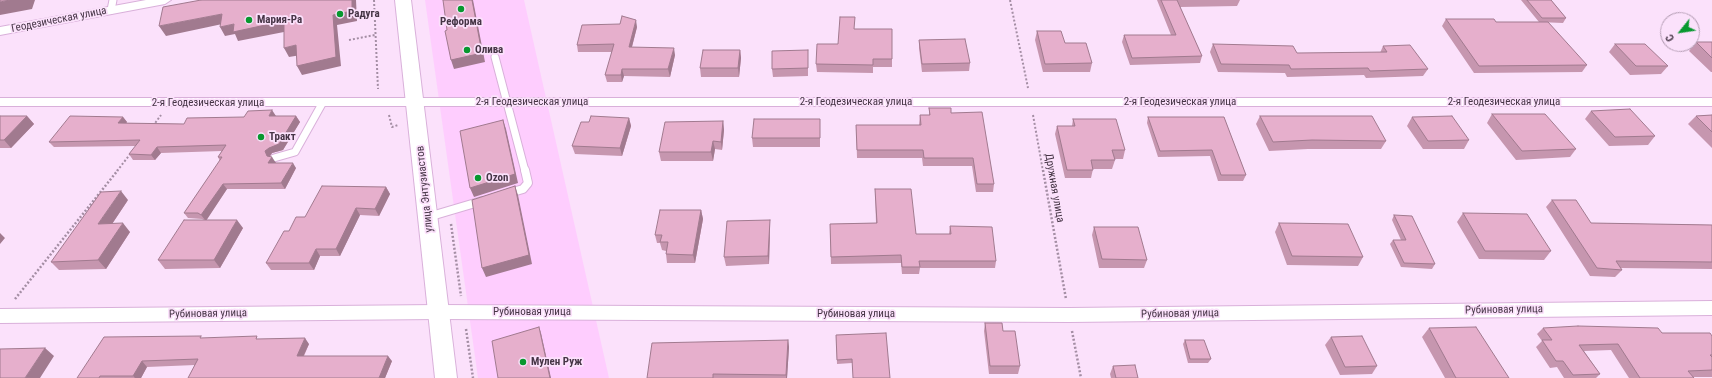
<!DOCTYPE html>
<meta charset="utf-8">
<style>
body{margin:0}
#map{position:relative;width:1712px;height:378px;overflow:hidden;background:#fbe1fb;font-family:"Roboto Condensed",sans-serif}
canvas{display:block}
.north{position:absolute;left:1660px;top:12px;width:40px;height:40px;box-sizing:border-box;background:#fbe1fb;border:1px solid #b39cb3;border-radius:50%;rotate:240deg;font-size:11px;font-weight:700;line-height:16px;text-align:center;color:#463546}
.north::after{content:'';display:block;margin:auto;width:14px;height:18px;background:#08982f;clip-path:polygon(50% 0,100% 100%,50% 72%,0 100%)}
</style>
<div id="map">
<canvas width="1712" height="378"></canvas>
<div class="north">С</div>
</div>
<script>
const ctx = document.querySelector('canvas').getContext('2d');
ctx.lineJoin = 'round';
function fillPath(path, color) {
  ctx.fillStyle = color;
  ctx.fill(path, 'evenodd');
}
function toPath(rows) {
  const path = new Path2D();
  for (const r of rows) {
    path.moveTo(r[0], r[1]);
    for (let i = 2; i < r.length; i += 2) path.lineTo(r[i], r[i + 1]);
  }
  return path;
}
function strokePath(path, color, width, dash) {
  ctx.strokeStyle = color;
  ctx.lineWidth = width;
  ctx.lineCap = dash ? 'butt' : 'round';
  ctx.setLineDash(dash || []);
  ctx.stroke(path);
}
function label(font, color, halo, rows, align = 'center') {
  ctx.font = font + ' "Roboto Condensed",sans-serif';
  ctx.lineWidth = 3.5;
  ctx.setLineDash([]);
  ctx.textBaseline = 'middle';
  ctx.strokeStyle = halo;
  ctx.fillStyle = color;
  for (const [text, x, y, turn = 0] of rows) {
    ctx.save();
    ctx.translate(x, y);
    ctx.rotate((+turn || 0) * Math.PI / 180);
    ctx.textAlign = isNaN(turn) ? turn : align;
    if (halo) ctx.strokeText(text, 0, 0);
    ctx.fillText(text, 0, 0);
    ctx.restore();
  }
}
const built = toPath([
 [425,0,524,0,609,378,478,378]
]);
const pathFar1 = toPath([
 [374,0,378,89],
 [1010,0,1028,88],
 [349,40,375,35],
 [389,115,392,127,398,125],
 [1033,115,1043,171],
 [153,126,161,115],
 [117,171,131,153]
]);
const path = toPath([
 [1043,170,1066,299],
 [451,224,461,296],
 [15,299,118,170],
 [466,329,473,378],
 [1072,331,1081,378]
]);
const serviceFar1 = toPath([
 [111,10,113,0],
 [495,57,525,171],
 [274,158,295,152,323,102]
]);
const service = toPath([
 [506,194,523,189,528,183,525,170],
 [428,217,482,201]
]);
const minor = toPath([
 [146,0,171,0,165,4,0,35,0,27,146,0],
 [0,98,1712,98,1712,106,0,106,0,98],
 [1712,301,1712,315,1069,322,438,319,0,323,0,309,438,305,1069,308,1712,301]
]);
const tertiary = toPath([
 [395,0,411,0,457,378,435,378,395,0]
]);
const wall = toPath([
 [1157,0,1240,0,1237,6,1180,7,1202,56,1200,63,1130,65,1122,42,1124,35,1171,35],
 [1521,0,1551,0,1566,18,1563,23,1539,22],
 [1446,19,1587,65,1582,72,1474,73,1442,26],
 [637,27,632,47,675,55,670,77,624,76,622,82,607,82,605,75,612,52,578,52,577,45],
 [855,29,892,59,892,67,873,67,873,73,817,72,816,64],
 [1037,31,1065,43,1092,63,1090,72,1043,72,1035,40],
 [919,40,970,63,969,71,922,72,919,48],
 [1696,42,1712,42,1712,72,1711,72,1689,51],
 [1213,44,1297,53,1380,53,1383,46,1428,69,1423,76,1366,78,1364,75,1287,77,1285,73,1218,72,1210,52],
 [1615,44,1668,66,1661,74,1630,75,1609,52],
 [740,50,741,58,739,77,701,77,700,68],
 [808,59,808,76,773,77,772,69],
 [929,108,951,113,994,184,993,192,976,192,972,166,923,166,922,158,857,158,856,125,919,125,920,115,929,115],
 [1591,111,1655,136,1648,145,1609,146,1585,119],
 [1492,114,1576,149,1570,157,1516,160,1487,123],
 [1712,115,1712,148,1688,124,1696,116],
 [0,116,27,116,34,124,11,148,0,148],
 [276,116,296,116,300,122,283,150,272,153,270,157,276,163,296,168,285,189,227,189,206,220,243,228,220,268,165,269,158,260,204,220,202,219,188,218,184,213,220,161,218,157,222,151,161,153,155,160,133,160,129,154,136,146,54,147,49,142,123,117,127,122,126,123,184,124],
 [1260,116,1386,141,1381,149,1308,149,1269,151,1256,124],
 [1148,117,1224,117,1246,175,1243,181,1218,181,1210,156,1158,157,1147,123],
 [1412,117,1469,140,1464,149,1423,149,1407,126],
 [629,118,631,126,622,156,575,154,572,146,589,122],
 [820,119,820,147,753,147,752,138],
 [1073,119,1125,150,1123,159,1114,159,1115,160,1112,169,1093,169,1091,178,1065,178,1055,134,1057,126,1072,126],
 [723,121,724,130,722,150,715,149,713,161,661,161,659,152],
 [386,187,390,194,379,216,360,215,340,256,320,256,314,270,271,270,266,263,289,231,305,217],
 [875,189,916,234,949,234,950,226,996,261,995,268,920,268,919,274,902,274,901,263,831,264,830,224,876,223],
 [128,200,112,224,130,232,106,269,59,270,51,262],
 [1552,200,1591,223,1712,225,1712,269,1621,268,1622,270,1615,277,1590,276,1546,207],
 [701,210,703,219,695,263,667,263,666,254,666,251,662,250,660,243,657,243,655,235],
 [1463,213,1551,251,1544,260,1479,259,1457,222],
 [1394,215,1435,264,1432,269,1401,267,1390,244,1393,240,1401,240,1392,220],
 [1279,223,1363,257,1358,266,1287,265,1275,232],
 [1094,227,1147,260,1144,268,1099,268,1092,235],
 [770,228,769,264,726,266,724,257],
 [985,323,1020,366,1018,374,989,374,984,331],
 [1429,328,1509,378,1445,378,1422,337],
 [1543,328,1712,336,1712,377,1693,377,1694,378,1629,378,1611,350,1584,351,1600,374,1596,378,1564,378,1557,367,1550,368,1536,347,1542,341,1537,334],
 [836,335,890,378,852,363,837,364],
 [1331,337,1377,366,1372,374,1340,375,1325,345],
 [202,338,259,339,309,344,304,356,392,361,385,378,188,378,195,365,147,367,141,378,77,378],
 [788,340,789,347,787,378,647,378],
 [1185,340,1211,359,1208,363,1188,363,1183,344],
 [1113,366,1138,378,1111,378,1110,374]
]);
const shadedWall = toPath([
 [10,0,35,0,32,9,0,15,0,2],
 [352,0,356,0,357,21,337,25,341,66,302,75,297,66,333,15],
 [472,0,473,0,485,62,454,69,451,60],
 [222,14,227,23,166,36,159,26],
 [636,20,637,27,630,54,629,47],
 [284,21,289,31,238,41,235,34,225,36,220,27,234,24],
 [296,45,301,55,289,57,284,48],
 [674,48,675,55,670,77,668,69],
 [740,50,741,58,739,77,738,68],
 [622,69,624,76,622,82,621,75],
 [272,110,276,116,269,116],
 [27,116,34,124,11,148,4,140],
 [296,116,300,122,283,150,272,153,269,157,272,157,276,163,268,163,267,156,265,151],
 [123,117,127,122,122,129,118,123],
 [629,118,631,126,622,156,620,148],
 [503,120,506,129,518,183,474,197,470,188],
 [723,121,724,130,722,150,721,142],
 [713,141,715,149,713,161,711,152],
 [157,147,161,153,155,160,151,155],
 [293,163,296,168,285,189,281,183],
 [223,184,227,189,206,221,201,215],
 [515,186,518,195,532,264,486,277,482,268],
 [386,187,390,194,379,216,375,209],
 [121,191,128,200,106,233,98,224],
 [356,208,360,215,340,256,336,249],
 [701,210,703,219,695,263,693,255],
 [237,220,243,228,220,268,214,260],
 [770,220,770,228,769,264,768,256],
 [123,223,130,232,106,269,98,260],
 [0,233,5,238,0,244],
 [316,249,320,256,314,270,309,263],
 [539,327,541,333,551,378,550,378],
 [305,338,309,344,301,361,297,356],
 [788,340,789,347,787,378,786,378],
 [45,348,54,356,40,378,25,378],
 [388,356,392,361,385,378,379,378],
 [142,361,147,367,141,378,135,378,133,376]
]);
const building = toPath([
 [0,0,10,0,0,2,0,0],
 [201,0,352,0,352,11,333,15,336,57,297,66,296,45,284,48,284,21,233,32,234,24,220,27,222,14,159,26,163,7,201,0],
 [443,0,472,0,482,53,451,60,445,31,447,30,443,0],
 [1161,0,1177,0,1202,56,1132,58,1124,35,1176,35,1161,0],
 [1527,0,1551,0,1566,18,1542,18,1527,0],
 [622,16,636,20,629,47,674,48,668,69,622,69,621,75,605,75,614,44,577,45,582,25,620,24,622,16],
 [840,17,855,17,854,29,892,29,892,59,873,59,873,65,816,64,817,44,838,44,840,17],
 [1446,19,1494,19,1496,22,1548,22,1587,65,1479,66,1446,19],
 [1037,31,1061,31,1065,43,1086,43,1092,63,1045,64,1037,31],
 [965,39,970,63,922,64,919,40,965,39],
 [1696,42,1712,42,1712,58,1696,42],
 [1213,44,1293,46,1297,53,1387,52,1383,46,1410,45,1428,69,1370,71,1368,68,1291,69,1289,65,1221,64,1213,44],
 [1615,44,1645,44,1668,66,1636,66,1615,44],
 [703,50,740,50,738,68,700,68,703,50],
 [808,50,808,68,772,69,772,51,808,50],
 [929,108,951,108,951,113,982,112,994,184,977,184,973,158,924,158,923,150,857,150,856,125,921,125,920,115,930,115,929,108],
 [1630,109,1655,136,1615,137,1591,111,1630,109],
 [272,110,269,116,296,116,279,144,269,148,265,151,267,156,272,157,268,163,293,163,281,183,223,184,201,215,198,213,184,213,222,157,218,157,226,145,157,147,151,155,129,154,140,140,49,142,70,116,123,117,118,123,184,124,187,118,244,117,248,111,272,110],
 [1492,114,1545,114,1576,149,1522,151,1492,114],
 [1712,115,1712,132,1696,116,1712,115],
 [0,116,27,116,4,140,0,140,0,116],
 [591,116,629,118,620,148,572,146,581,122,589,122,591,116],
 [1260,116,1372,116,1386,141,1312,140,1273,142,1260,116],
 [1452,116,1469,140,1428,141,1412,117,1452,116],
 [1148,117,1224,117,1246,175,1221,175,1212,150,1160,151,1148,117],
 [754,119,820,119,820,138,752,138,754,119],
 [1073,119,1116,119,1125,150,1112,150,1115,160,1091,160,1093,170,1067,170,1057,126,1075,126,1073,119],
 [503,120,515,174,470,188,460,131,503,120],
 [723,121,721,142,713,141,711,152,659,152,665,122,723,121],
 [322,186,386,187,375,209,356,208,336,249,316,249,309,263,266,263,284,231,289,231,296,217,305,217,322,186],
 [515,186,529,255,482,268,472,200,515,186],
 [875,189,911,189,916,234,951,234,950,226,992,227,996,261,919,261,920,267,902,267,901,255,831,257,830,224,877,223,875,189],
 [121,191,98,224,123,223,98,260,51,262,101,192,121,191],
 [1552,200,1576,200,1591,223,1712,225,1712,262,1616,261,1622,270,1597,268,1552,200],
 [660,210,701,210,693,255,666,254,668,242,660,242,662,235,655,235,660,210],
 [1463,213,1527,214,1551,251,1485,251,1463,213],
 [1394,215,1412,216,1435,264,1404,263,1393,240,1406,240,1394,215],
 [184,220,237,220,214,260,158,260,184,220],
 [770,220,768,256,724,257,727,221,770,220],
 [1279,223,1348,224,1363,257,1292,256,1279,223],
 [1094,227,1138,227,1147,260,1102,259,1094,227],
 [985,323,1002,323,1003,331,1015,331,1020,366,990,366,985,323],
 [1578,326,1658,328,1662,333,1710,333,1712,336,1712,355,1710,355,1712,357,1712,370,1688,371,1694,378,1640,378,1618,344,1579,345,1600,374,1573,375,1563,361,1556,361,1542,340,1552,340,1543,328,1578,326],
 [539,327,550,378,498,378,492,341,539,327],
 [1476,327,1509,378,1456,378,1429,328,1476,327],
 [886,333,890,378,853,378,852,359,837,360,836,335,886,333],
 [201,336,200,338,257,336,256,339,305,338,297,356,388,356,379,378,188,378,198,359,142,361,133,376,100,376,99,378,77,378,104,337,201,336],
 [1362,336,1377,366,1345,367,1331,337,1362,336],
 [788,340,786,375,713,374,713,378,647,378,652,343,788,340],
 [1185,340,1204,340,1211,359,1190,359,1185,340],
 [45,348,25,378,0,378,0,349,45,348],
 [1135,365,1138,378,1116,378,1113,366,1135,365]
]);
const markers = [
 [461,9,4,"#08982f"],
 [340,14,4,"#08982f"],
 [249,20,4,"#08982f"],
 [467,50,4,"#08982f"],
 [261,137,4,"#08982f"],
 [478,178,4,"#08982f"],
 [523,362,4,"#08982f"]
];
const poiNames = [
 ["Радуга",348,14],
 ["Мария-Ра",257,20],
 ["Реформа",461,22,"center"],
 ["Олива",475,50],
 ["Тракт",269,137],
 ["Ozon",486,178],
 ["Мулен Руж",531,362]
];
const streetNames = [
 ["Геодезическая улица",59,20,-11],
 ["2-я Геодезическая улица",532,102],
 ["2-я Геодезическая улица",856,102],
 ["2-я Геодезическая улица",1180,102],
 ["2-я Геодезическая улица",1504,102],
 ["2-я Геодезическая улица",208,103],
 ["Дружная улица",1054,188,80],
 ["улица Энтузиастов",425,189,-96],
 ["Рубиновая улица",1504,310,-1],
 ["Рубиновая улица",532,312],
 ["Рубиновая улица",208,314,-1],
 ["Рубиновая улица",856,314],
 ["Рубиновая улица",1180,314,-1]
];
fillPath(built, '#fecdfe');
strokePath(serviceFar1, '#d9b0da', 9);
strokePath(service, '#d9b0da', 10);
strokePath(minor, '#d9b0da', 2);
strokePath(tertiary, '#d9b0da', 2);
strokePath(pathFar1, '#a48ea4', 2, [2, 2]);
strokePath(path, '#a48ea4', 2.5, [2, 2]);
strokePath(serviceFar1, '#fff', 7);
strokePath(service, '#fff', 8);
fillPath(minor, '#fff');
fillPath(tertiary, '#fff');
fillPath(wall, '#c696af');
fillPath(shadedWall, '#a17a8f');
fillPath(building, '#e6afcc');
strokePath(building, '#a17a8f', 1);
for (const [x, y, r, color] of markers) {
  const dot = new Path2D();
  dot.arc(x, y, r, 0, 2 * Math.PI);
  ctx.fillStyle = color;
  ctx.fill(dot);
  strokePath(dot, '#fbe1fb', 1.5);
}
label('bold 11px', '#463546', '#fbe1fb', poiNames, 'left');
label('11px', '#463546', '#fbe1fb', streetNames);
</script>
